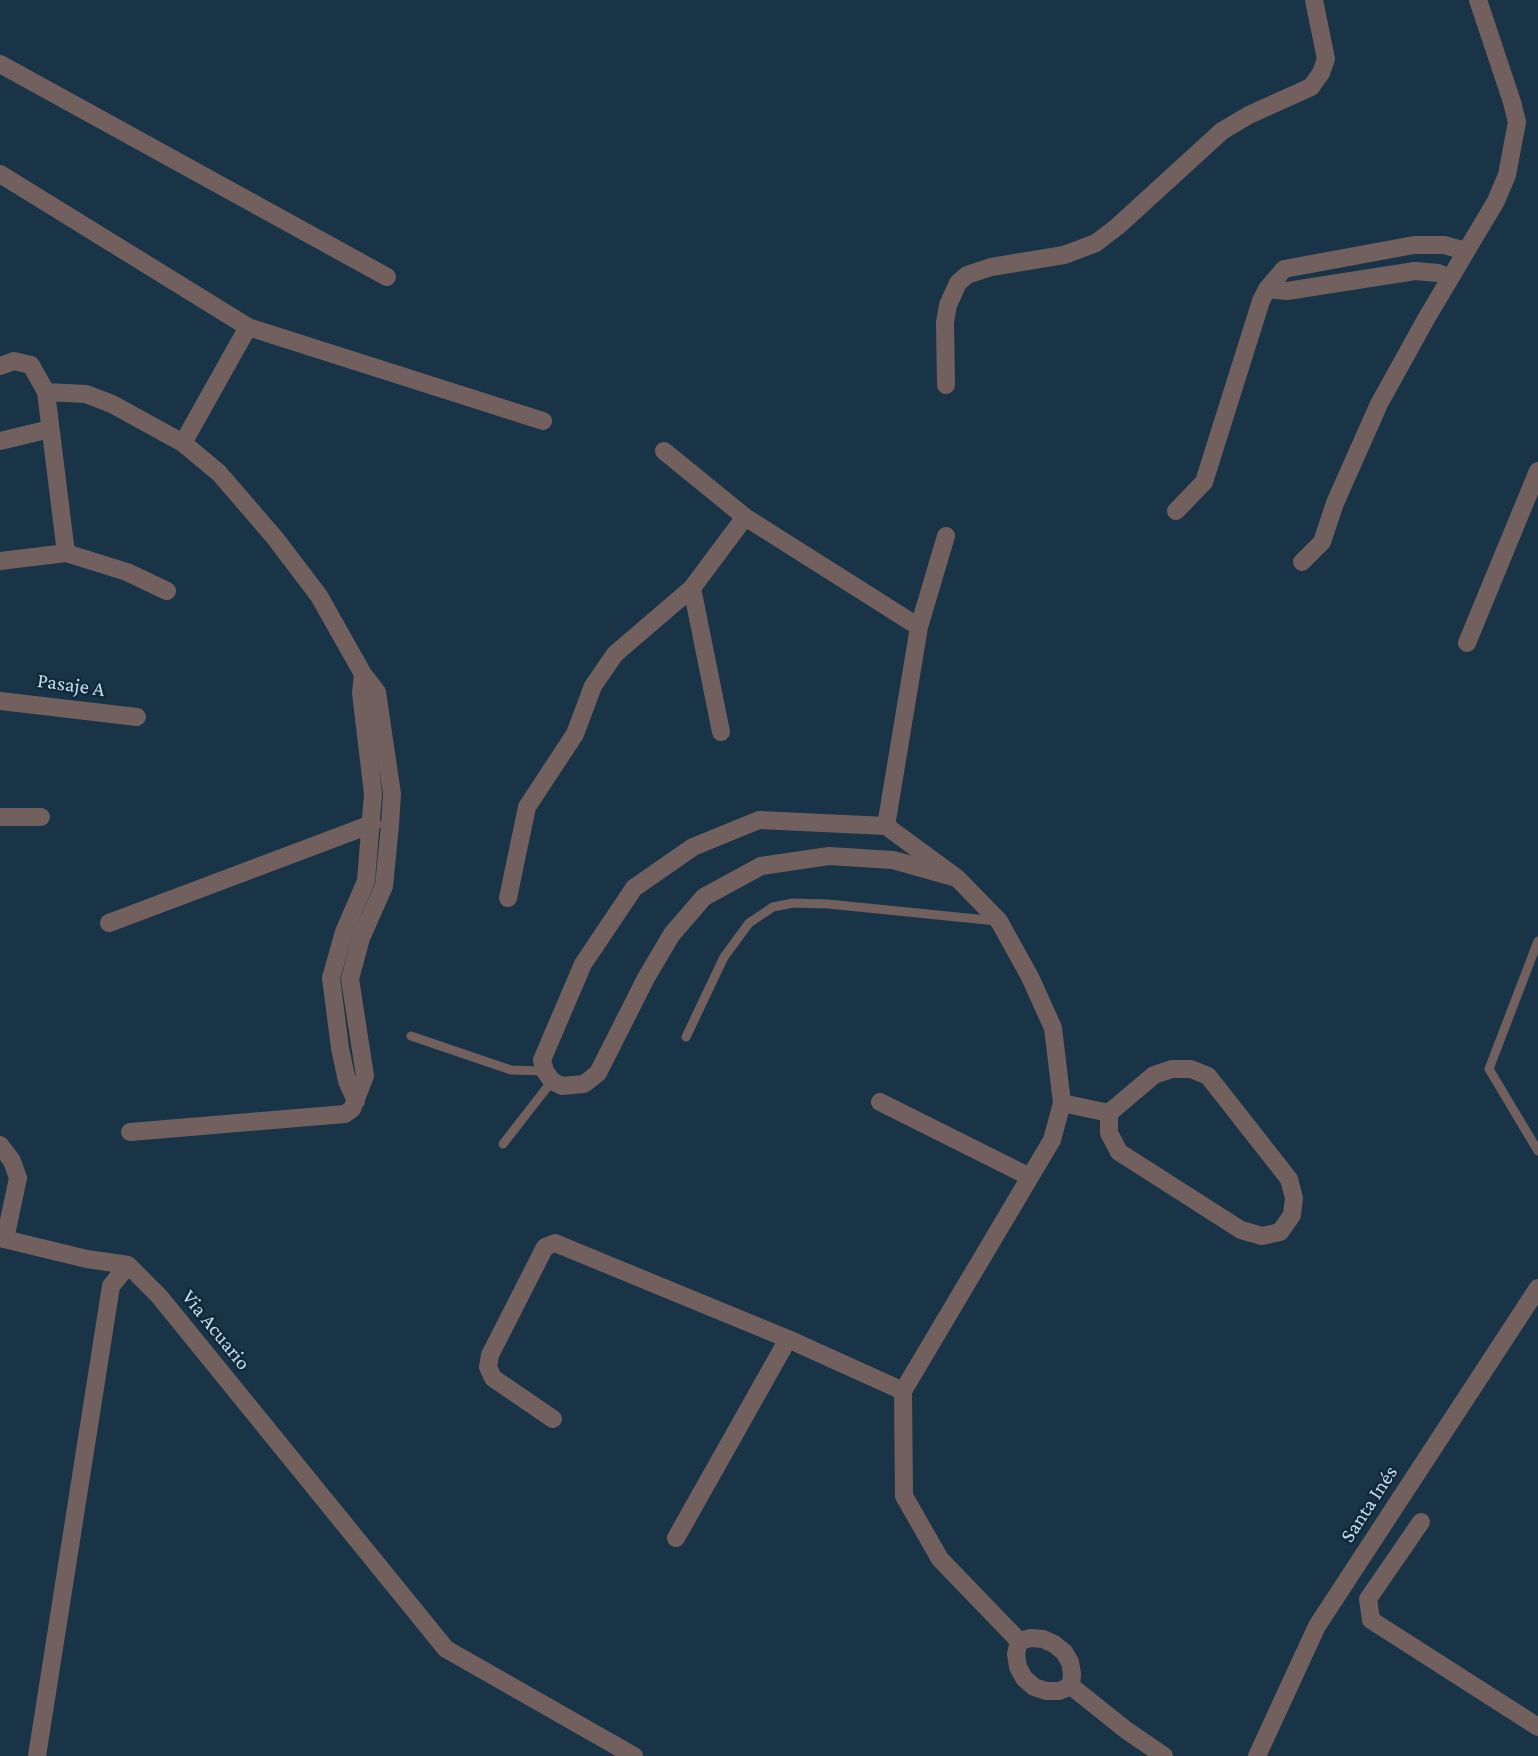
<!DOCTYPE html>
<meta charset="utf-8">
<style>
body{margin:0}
canvas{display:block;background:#193347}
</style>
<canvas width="1538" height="1756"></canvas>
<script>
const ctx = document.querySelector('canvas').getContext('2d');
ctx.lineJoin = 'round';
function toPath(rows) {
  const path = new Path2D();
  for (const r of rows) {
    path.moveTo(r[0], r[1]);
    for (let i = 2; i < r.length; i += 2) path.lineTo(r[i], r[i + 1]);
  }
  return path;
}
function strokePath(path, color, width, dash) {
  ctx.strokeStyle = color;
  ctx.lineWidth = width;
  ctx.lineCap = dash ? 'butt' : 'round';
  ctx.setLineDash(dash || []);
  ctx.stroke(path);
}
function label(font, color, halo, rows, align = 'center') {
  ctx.font = font + ' "Crimson Pro",serif';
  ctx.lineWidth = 5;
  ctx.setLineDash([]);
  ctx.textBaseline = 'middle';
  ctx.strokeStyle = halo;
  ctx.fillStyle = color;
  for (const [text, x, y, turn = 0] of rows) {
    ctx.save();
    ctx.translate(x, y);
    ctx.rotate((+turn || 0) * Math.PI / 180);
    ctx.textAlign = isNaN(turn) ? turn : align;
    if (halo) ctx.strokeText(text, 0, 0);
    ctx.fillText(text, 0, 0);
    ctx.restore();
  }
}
const lane = toPath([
 [1538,941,1489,1069,1538,1151],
 [411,1036,511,1070,545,1071],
 [686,1037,724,957,749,923,773,907,793,903,828,904,997,921],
 [503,1144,552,1081]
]);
const street = toPath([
 [0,64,387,277],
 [0,174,248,327,183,443],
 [1267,289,1287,291,1415,271,1438,273,1450,278],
 [248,327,543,421],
 [0,366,14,361,31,365,46,392,86,394,112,404,183,443,219,473,275,538,319,596,363,674,377,692,392,794,390,825,384,886,361,938,350,979,365,1076,352,1109,345,1114,130,1132],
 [946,385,945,322,948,305,958,283,967,275,991,267,1064,255,1096,243,1118,226,1222,131,1249,115,1311,87,1321,73,1326,59,1314,0],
 [0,441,50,429],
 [664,451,745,517,919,627],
 [1176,511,1204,482,1261,301,1267,289,1284,269,1414,245,1444,245,1466,251],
 [66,553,127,572,167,591],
 [0,561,66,553,46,392],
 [1302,562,1322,542,1335,503,1379,404,1426,319,1496,201,1507,175,1517,122,1512,102,1478,0],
 [692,588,721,732],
 [1467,643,1538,471],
 [0,701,137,717],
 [0,817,41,817],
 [886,826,919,627,946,536],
 [957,878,893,860,829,856,761,866,704,897,672,934,646,978,598,1073,584,1084,562,1086,552,1081,545,1071,542,1060,583,964,634,888,693,847,759,820,886,826,957,878,999,921,1030,977,1053,1028,1062,1103,1052,1140,903,1391,904,1496,940,1559,1019,1641],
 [508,898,527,807,575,734,593,686,615,654,692,588,745,517],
 [109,923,372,824],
 [1172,1069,1191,1069,1208,1076,1289,1179,1294,1198,1292,1215,1280,1232,1262,1236,1241,1230,1119,1152,1109,1133,1109,1113,1154,1075,1172,1069],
 [356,1101,347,1081,340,1048,331,978,344,932,366,881,373,794,361,693,363,674],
 [880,1102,1030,1177],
 [1062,1103,1109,1113],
 [0,1145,12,1161,18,1178,7,1230,1,1238],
 [0,1238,87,1259,128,1265],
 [128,1265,159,1296,446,1649,634,1756],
 [553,1419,493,1378,488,1367,490,1355,545,1247,555,1243,788,1339,903,1391],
 [1421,1522,1368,1599,1371,1620,1538,1727],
 [676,1538,788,1339],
 [1019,1641,1016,1654,1018,1667,1024,1678,1034,1687,1046,1691,1059,1691,1071,1686],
 [1019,1641,1031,1638,1043,1639,1054,1644,1064,1652,1070,1662,1072,1674,1071,1686],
 [1071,1686,1126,1730,1164,1756],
 [37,1756,111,1286,128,1265],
 [1257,1756,1317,1626,1538,1288]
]);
const streetNames = [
 ["Pasaje A",71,685,8],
 ["Via Acuario",216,1330,51],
 ["Santa Inés",1369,1504,-57]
];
strokePath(lane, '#72605e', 9);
strokePath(street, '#72605e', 18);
label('21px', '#c9d9e6', '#0f293d', streetNames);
</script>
